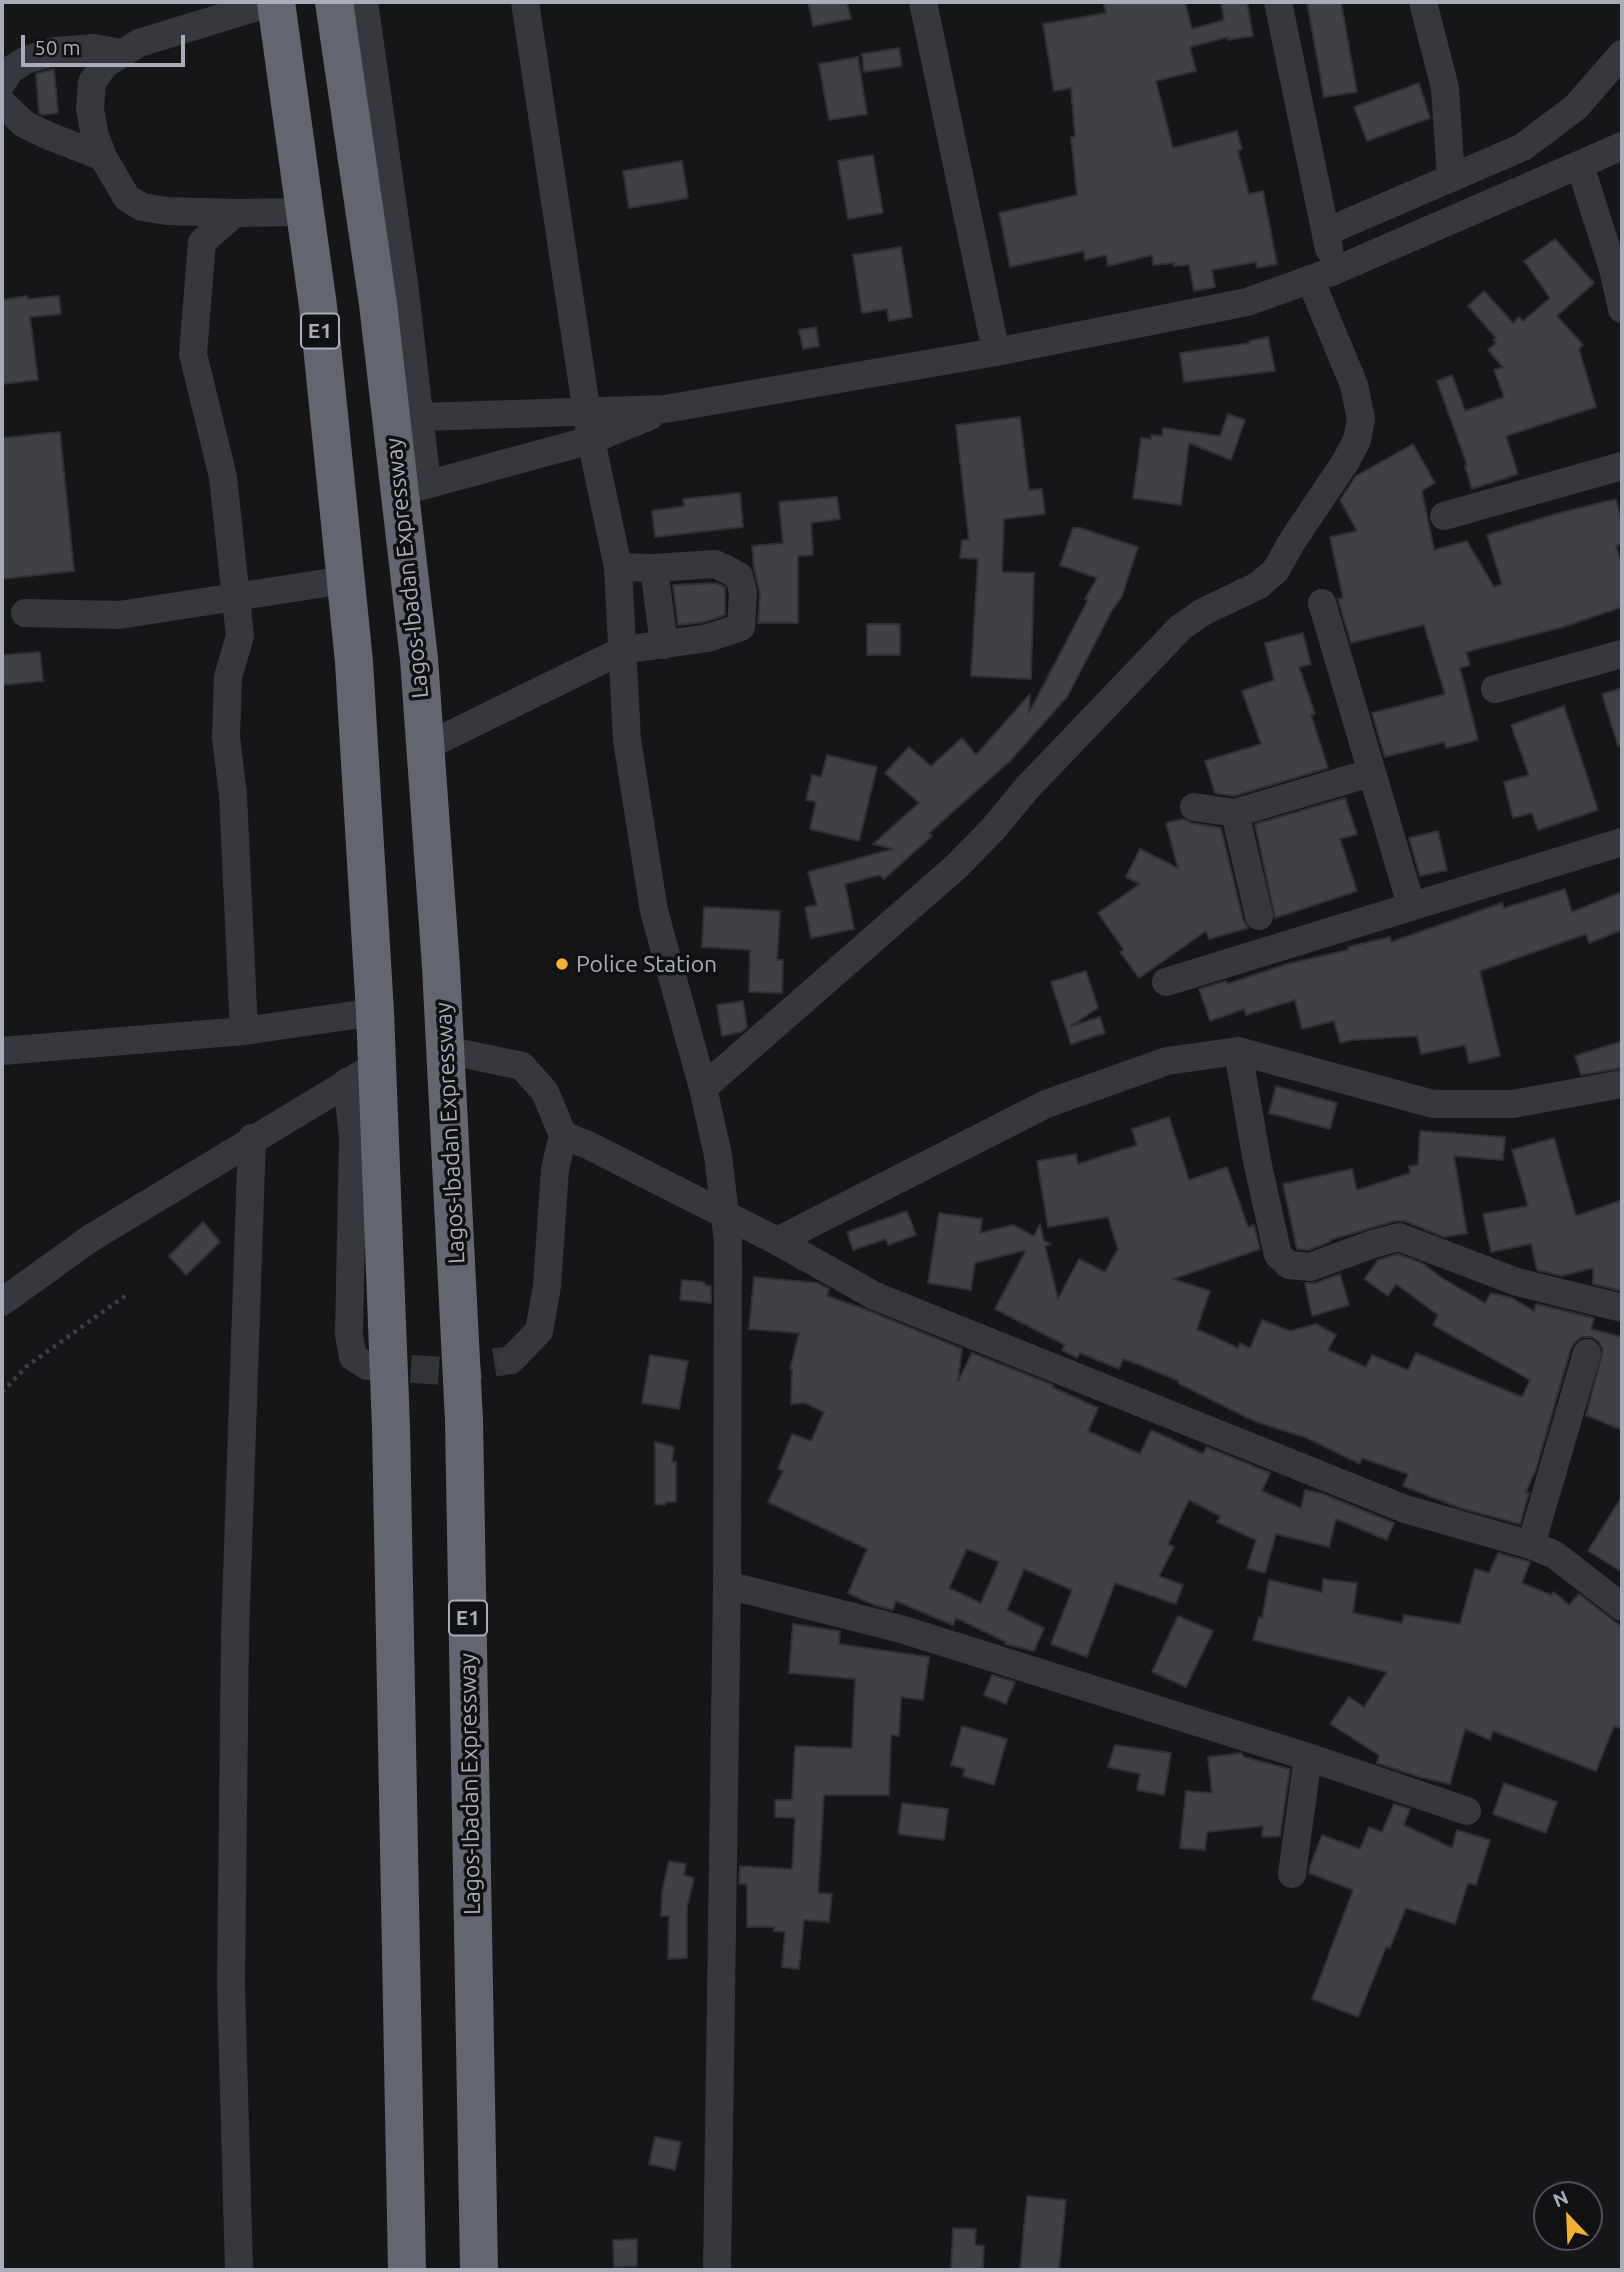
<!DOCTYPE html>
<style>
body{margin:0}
#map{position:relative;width:1624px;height:2272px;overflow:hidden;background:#161618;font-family:Ubuntu,sans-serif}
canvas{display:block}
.frame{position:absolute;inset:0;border:4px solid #a8adb8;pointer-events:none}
.north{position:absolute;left:1533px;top:2181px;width:70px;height:70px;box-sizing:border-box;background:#111113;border:2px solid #4d4f55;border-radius:50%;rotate:337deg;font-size:19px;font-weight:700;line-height:28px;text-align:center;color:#a8adb8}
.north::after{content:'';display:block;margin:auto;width:24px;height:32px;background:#f2b134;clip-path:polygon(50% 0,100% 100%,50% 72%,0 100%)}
.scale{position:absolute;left:21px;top:35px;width:164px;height:32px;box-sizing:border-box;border:4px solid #a8adb8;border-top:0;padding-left:9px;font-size:21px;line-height:24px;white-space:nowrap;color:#a8adb8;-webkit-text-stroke:5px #111113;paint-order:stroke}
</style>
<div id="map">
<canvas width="1624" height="2272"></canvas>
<div class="frame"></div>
<div class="north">N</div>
<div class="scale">50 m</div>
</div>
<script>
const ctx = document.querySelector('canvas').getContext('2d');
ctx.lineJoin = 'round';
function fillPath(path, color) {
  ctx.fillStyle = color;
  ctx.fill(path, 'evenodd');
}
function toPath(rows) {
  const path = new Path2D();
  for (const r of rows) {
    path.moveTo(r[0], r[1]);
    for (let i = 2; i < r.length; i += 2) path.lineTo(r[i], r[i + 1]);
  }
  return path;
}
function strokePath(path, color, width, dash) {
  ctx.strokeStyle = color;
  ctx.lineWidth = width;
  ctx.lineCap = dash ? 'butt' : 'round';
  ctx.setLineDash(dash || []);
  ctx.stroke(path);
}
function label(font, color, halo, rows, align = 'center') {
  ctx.font = font + ' Ubuntu,sans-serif';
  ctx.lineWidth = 7;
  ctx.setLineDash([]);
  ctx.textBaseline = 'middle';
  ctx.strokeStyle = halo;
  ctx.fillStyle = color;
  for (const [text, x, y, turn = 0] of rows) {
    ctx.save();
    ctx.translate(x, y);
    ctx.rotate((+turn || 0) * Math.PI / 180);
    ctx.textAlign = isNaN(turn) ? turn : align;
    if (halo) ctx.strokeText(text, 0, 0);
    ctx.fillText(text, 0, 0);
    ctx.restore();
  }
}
const building = toPath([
 [808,2,847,2,851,19,813,26,808,2],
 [1103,2,1185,2,1192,29,1224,20,1221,2,1247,2,1253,36,1228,40,1228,37,1190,47,1196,71,1156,81,1173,148,1237,131,1242,149,1238,151,1249,194,1263,191,1277,264,1257,268,1256,262,1212,270,1215,287,1194,291,1189,265,1174,266,1174,263,1153,265,1152,255,1108,266,1106,255,1085,260,1084,251,1010,267,999,213,1077,195,1071,137,1075,137,1071,88,1054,91,1043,24,1106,13,1103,2],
 [1307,2,1341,2,1357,92,1324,97,1307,2],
 [899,48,902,66,864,72,862,54,899,48],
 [858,57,867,114,829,120,819,64,858,57],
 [54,69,58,113,43,115,39,113,36,74,54,69],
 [1419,83,1430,118,1367,141,1354,107,1419,83],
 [873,155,883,213,848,219,838,161,873,155],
 [682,161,688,198,629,208,623,171,682,161],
 [1555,239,1594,283,1557,316,1583,345,1579,349,1596,407,1506,436,1518,474,1472,489,1465,466,1467,465,1437,381,1452,375,1465,411,1504,397,1494,370,1503,367,1488,350,1496,343,1493,340,1496,338,1468,306,1484,291,1513,323,1519,317,1523,321,1550,298,1524,261,1555,239],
 [901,247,912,317,889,321,887,309,862,313,853,255,901,247],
 [27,296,28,299,59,296,61,314,30,317,38,380,2,384,2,300,27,296],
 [816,327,819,346,803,349,799,330,816,327],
 [1268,337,1275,371,1184,382,1180,353,1250,343,1249,341,1268,337],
 [1228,414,1245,420,1231,460,1189,443,1181,505,1133,498,1141,438,1151,439,1151,435,1162,436,1163,428,1220,436,1228,414],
 [1020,417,1029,490,1042,489,1045,514,1004,519,1002,572,1034,573,1031,679,971,676,978,559,960,558,962,540,969,540,956,425,1020,417],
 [60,432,74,571,2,579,2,438,60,432],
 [1413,444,1435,483,1422,491,1434,550,1467,541,1494,587,1502,584,1487,535,1552,515,1616,499,1622,524,1622,544,1616,546,1622,565,1622,607,1563,627,1466,652,1470,665,1460,668,1478,740,1446,748,1444,742,1385,757,1372,713,1445,694,1424,625,1351,643,1338,599,1343,598,1330,537,1357,531,1340,500,1356,476,1413,444],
 [740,493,743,527,655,537,652,511,684,506,683,499,740,493],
 [837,497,840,519,811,523,813,555,798,556,798,623,758,623,760,593,754,569,752,546,783,543,779,502,837,497],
 [1073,528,1080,528,1138,547,1122,596,1110,614,1067,697,1011,760,929,833,932,836,884,879,879,875,845,884,854,929,811,938,805,907,817,905,808,872,893,849,873,844,919,803,885,773,909,747,931,766,962,738,976,755,1030,694,1029,713,1088,600,1085,599,1097,578,1060,565,1073,528],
 [716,583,725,587,725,615,704,622,678,625,673,585,716,583],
 [867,624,900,624,900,655,867,655,867,624],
 [1303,633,1311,664,1299,667,1315,714,1311,715,1328,768,1234,796,1215,793,1205,761,1261,744,1242,691,1274,680,1265,643,1303,633],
 [40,652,43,681,2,685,2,655,40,652],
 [1622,688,1622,746,1618,746,1602,694,1622,688],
 [1564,706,1598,810,1538,830,1532,813,1513,818,1504,782,1529,775,1511,725,1564,706],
 [827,755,877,767,859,841,810,829,816,802,806,800,812,775,821,777,827,755],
 [1345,798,1357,834,1340,839,1357,891,1275,918,1255,824,1345,798],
 [1183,819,1192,823,1221,828,1243,920,1248,928,1209,939,1206,931,1139,978,1120,952,1124,950,1098,913,1140,884,1126,877,1140,849,1178,868,1166,823,1183,819],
 [1438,831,1447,870,1420,876,1409,838,1438,831],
 [1565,889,1572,912,1622,892,1622,930,1589,943,1586,934,1480,971,1500,1056,1469,1063,1465,1045,1421,1054,1417,1036,1352,1040,1340,1043,1334,1021,1302,1029,1295,1000,1246,1015,1244,1009,1210,1021,1199,989,1226,981,1227,984,1287,964,1348,950,1348,947,1390,937,1391,942,1502,903,1504,908,1565,889],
 [704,907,780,911,777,960,783,960,782,993,749,992,750,950,702,947,704,907],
 [1086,971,1098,1008,1071,1026,1100,1017,1105,1033,1071,1044,1051,982,1086,971],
 [743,1001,747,1027,741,1032,722,1036,717,1005,743,1001],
 [1622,1041,1622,1068,1581,1075,1575,1056,1622,1041],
 [1276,1086,1337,1103,1330,1129,1269,1113,1276,1086],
 [1169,1117,1189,1180,1227,1167,1248,1227,1254,1225,1260,1249,1173,1279,1210,1291,1197,1329,1238,1348,1240,1343,1250,1348,1262,1320,1290,1331,1316,1324,1336,1335,1328,1350,1366,1367,1372,1355,1408,1370,1416,1353,1522,1397,1530,1380,1433,1325,1438,1315,1396,1284,1388,1296,1364,1279,1378,1260,1398,1254,1422,1263,1442,1278,1485,1303,1491,1293,1512,1298,1534,1311,1536,1304,1594,1318,1591,1329,1622,1337,1622,1430,1586,1415,1603,1350,1599,1342,1592,1337,1582,1337,1575,1342,1571,1348,1536,1469,1526,1492,1529,1493,1520,1524,1460,1508,1403,1486,1408,1474,1362,1458,1360,1464,1307,1438,1254,1421,1178,1383,1179,1381,1140,1365,1123,1359,1119,1369,1080,1353,1077,1358,1062,1350,1065,1345,995,1309,1026,1250,975,1263,971,1290,928,1283,939,1213,982,1219,980,1233,1013,1225,1034,1236,1040,1224,1044,1241,1051,1244,1045,1246,1058,1299,1079,1259,1105,1272,1118,1249,1108,1217,1048,1227,1037,1161,1076,1154,1078,1164,1137,1145,1132,1129,1169,1117],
 [1420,1131,1505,1137,1503,1160,1454,1156,1467,1233,1444,1237,1405,1221,1395,1221,1330,1240,1330,1242,1308,1250,1297,1249,1283,1184,1352,1169,1357,1190,1410,1173,1409,1166,1418,1165,1420,1131],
 [1554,1138,1576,1216,1622,1200,1622,1291,1593,1284,1593,1268,1562,1276,1537,1270,1531,1244,1491,1252,1483,1214,1528,1206,1512,1150,1554,1138],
 [907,1211,916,1235,888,1245,886,1239,853,1250,847,1232,907,1211],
 [203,1222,220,1242,186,1275,169,1256,203,1222],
 [1340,1274,1349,1305,1312,1316,1305,1283,1316,1283,1340,1274],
 [754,1277,817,1283,829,1289,827,1296,862,1308,962,1349,958,1381,972,1353,1053,1385,1052,1387,1098,1408,1088,1431,1140,1454,1151,1430,1203,1454,1207,1447,1270,1473,1262,1491,1301,1508,1305,1490,1323,1494,1394,1523,1387,1540,1336,1519,1329,1547,1276,1534,1265,1573,1247,1568,1256,1540,1217,1522,1220,1516,1189,1500,1168,1544,1174,1547,1159,1576,1183,1585,1176,1604,1115,1583,1087,1657,1051,1644,1072,1590,1024,1569,1007,1610,1044,1628,1034,1651,1005,1644,1006,1642,956,1618,953,1625,896,1601,893,1610,874,1605,848,1593,867,1549,768,1502,783,1471,778,1469,792,1434,811,1441,824,1412,805,1403,791,1404,792,1369,790,1369,799,1333,749,1329,754,1277],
 [967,1549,999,1562,981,1603,949,1588,967,1549],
 [682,1280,704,1282,704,1285,711,1286,711,1303,680,1300,682,1280],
 [650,1355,688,1361,679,1409,642,1403,650,1355],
 [655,1442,674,1447,672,1462,676,1462,676,1502,666,1502,665,1505,655,1504,655,1442],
 [1622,1496,1622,1572,1588,1551,1622,1496],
 [1498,1553,1530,1562,1522,1583,1551,1595,1554,1592,1569,1605,1579,1594,1622,1627,1622,1729,1614,1726,1596,1771,1493,1731,1490,1740,1465,1729,1450,1784,1423,1778,1377,1763,1379,1755,1330,1724,1349,1697,1364,1707,1387,1672,1253,1640,1259,1617,1262,1618,1269,1580,1322,1592,1323,1579,1357,1583,1353,1613,1402,1623,1404,1615,1460,1624,1475,1569,1489,1573,1498,1553],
 [1178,1616,1213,1631,1186,1687,1152,1672,1178,1616],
 [793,1624,840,1631,839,1644,929,1657,923,1700,901,1697,899,1736,891,1735,889,1795,824,1795,818,1893,832,1894,829,1922,804,1920,799,1969,782,1967,785,1932,774,1931,774,1927,747,1927,747,1889,746,1884,739,1884,740,1866,792,1869,795,1818,775,1817,775,1800,792,1800,795,1746,852,1748,855,1679,789,1673,793,1624],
 [992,1675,1015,1682,1006,1704,984,1695,992,1675],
 [962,1726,1007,1739,994,1785,963,1776,965,1769,951,1765,962,1726],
 [1115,1745,1171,1753,1164,1795,1137,1790,1140,1774,1108,1767,1115,1745],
 [1241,1753,1244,1757,1290,1769,1280,1836,1262,1837,1263,1826,1207,1832,1205,1850,1180,1848,1186,1791,1212,1793,1208,1757,1241,1753],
 [1504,1783,1557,1802,1546,1833,1493,1814,1504,1783],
 [902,1803,948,1809,944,1840,898,1834,902,1803],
 [1394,1804,1410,1809,1404,1825,1452,1848,1457,1830,1490,1840,1476,1885,1468,1883,1455,1924,1406,1908,1390,1948,1386,1947,1358,2017,1312,1999,1353,1890,1309,1873,1310,1866,1322,1835,1360,1849,1369,1827,1382,1832,1394,1804],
 [669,1861,686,1864,684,1875,694,1878,687,1907,687,1958,668,1959,669,1916,661,1916,662,1892,669,1861],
 [655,2137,681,2142,675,2170,649,2164,655,2137],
 [1027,2196,1066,2200,1059,2270,1020,2270,1027,2196],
 [953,2228,976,2229,975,2245,984,2246,983,2270,951,2270,953,2228],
 [637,2239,637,2266,614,2267,613,2240,637,2239]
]);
const minorTunnel = toPath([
 [369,1366,442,1371,511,1360]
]);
const path = toPath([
 [2,1392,27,1366,125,1296]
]);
const minor = toPath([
 [364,2,405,291,427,484],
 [525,2,591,440,618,567,627,740,654,911,703,1088,718,1155,728,1242,727,1585,717,2270],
 [923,2,996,352],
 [1278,2,1329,249],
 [1423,2,1445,88,1451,178],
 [2,83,10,70,26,60,56,51,94,48,121,53],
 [2,103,24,124,49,136,103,157],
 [1580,165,1613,269,1622,309],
 [235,213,167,211,142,207,127,198,103,157,95,136,90,109,92,82,105,64,139,43,273,2],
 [1326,232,1523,147,1576,107,1622,54],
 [391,418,665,409,996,352,1247,302,1334,271,1622,146],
 [411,489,591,440,650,416],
 [1444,516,1622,466],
 [654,568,664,645],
 [1322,603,1411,905],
 [25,613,119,615,345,580],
 [1495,689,1622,654],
 [425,747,623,650,708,638,741,627,743,592,739,576,728,570,715,564,654,568,618,567],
 [1194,807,1235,813,1370,773],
 [1235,813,1259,916],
 [1166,982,1622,842],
 [244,1031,233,795,226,737,228,677,240,636,223,477,193,354,202,242,235,213,305,212],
 [446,1050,522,1066,545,1092,563,1135,588,1145,777,1241,875,1296,1405,1509,1531,1545,1555,1555,1622,1607],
 [2,1051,244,1031,375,1012],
 [1238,1051,1257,1161,1278,1255,1289,1265,1310,1267,1373,1244,1399,1237,1517,1282,1622,1308],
 [347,1082,353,1137,349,1335,353,1357,367,1366],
 [703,1088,957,866,993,829,1027,788,1181,627,1203,612,1259,585,1276,570,1291,543,1346,461,1357,440,1361,419,1354,385,1310,279],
 [777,1241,1046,1104,1167,1061,1238,1051,1433,1104,1513,1104,1622,1084],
 [2,1302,91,1238,377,1065],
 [511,1360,539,1331,547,1286,555,1169,563,1135],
 [1531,1545,1587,1353],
 [727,1585,901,1629,1308,1757,1467,1811],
 [1292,1874,1308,1757],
 [239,2270,231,1985,235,1635,252,1138]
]);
const highway = toPath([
 [276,2,318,306,354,662,375,1012,391,1427,407,2270],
 [334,2,378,304,419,659,441,967,464,1420,479,2270]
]);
const markers = [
 [562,964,7,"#f2b134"]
];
const shields = [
 [320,331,38],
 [468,1618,38]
];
const shieldNames = [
 ["E1",320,331],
 ["E1",468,1618]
];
const streetNames = [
 ["Lagos-Ibadan Expressway",407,568,-96],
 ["Lagos-Ibadan Expressway",450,1133,-93],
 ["Lagos-Ibadan Expressway",470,1784,-91]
];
const poiNames = [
 ["Police Station",576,964]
];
fillPath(building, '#404145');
strokePath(building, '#303034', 2);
strokePath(minorTunnel, '#333438', 28, [28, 14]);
strokePath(path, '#3d3f44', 4.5, [3.5, 5]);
strokePath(minor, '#37383d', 28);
strokePath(highway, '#63666e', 38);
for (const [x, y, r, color] of markers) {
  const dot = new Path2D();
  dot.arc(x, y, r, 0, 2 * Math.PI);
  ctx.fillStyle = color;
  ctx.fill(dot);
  strokePath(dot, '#111113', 2.5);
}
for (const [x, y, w] of shields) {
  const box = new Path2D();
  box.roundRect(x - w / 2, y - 17.5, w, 35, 5);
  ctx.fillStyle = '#111113';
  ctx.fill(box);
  strokePath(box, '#a8adb8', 2);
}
label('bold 21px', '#a8adb8', null, shieldNames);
label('23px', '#a8adb8', '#111113', streetNames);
label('23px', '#a8adb8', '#111113', poiNames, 'left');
</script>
